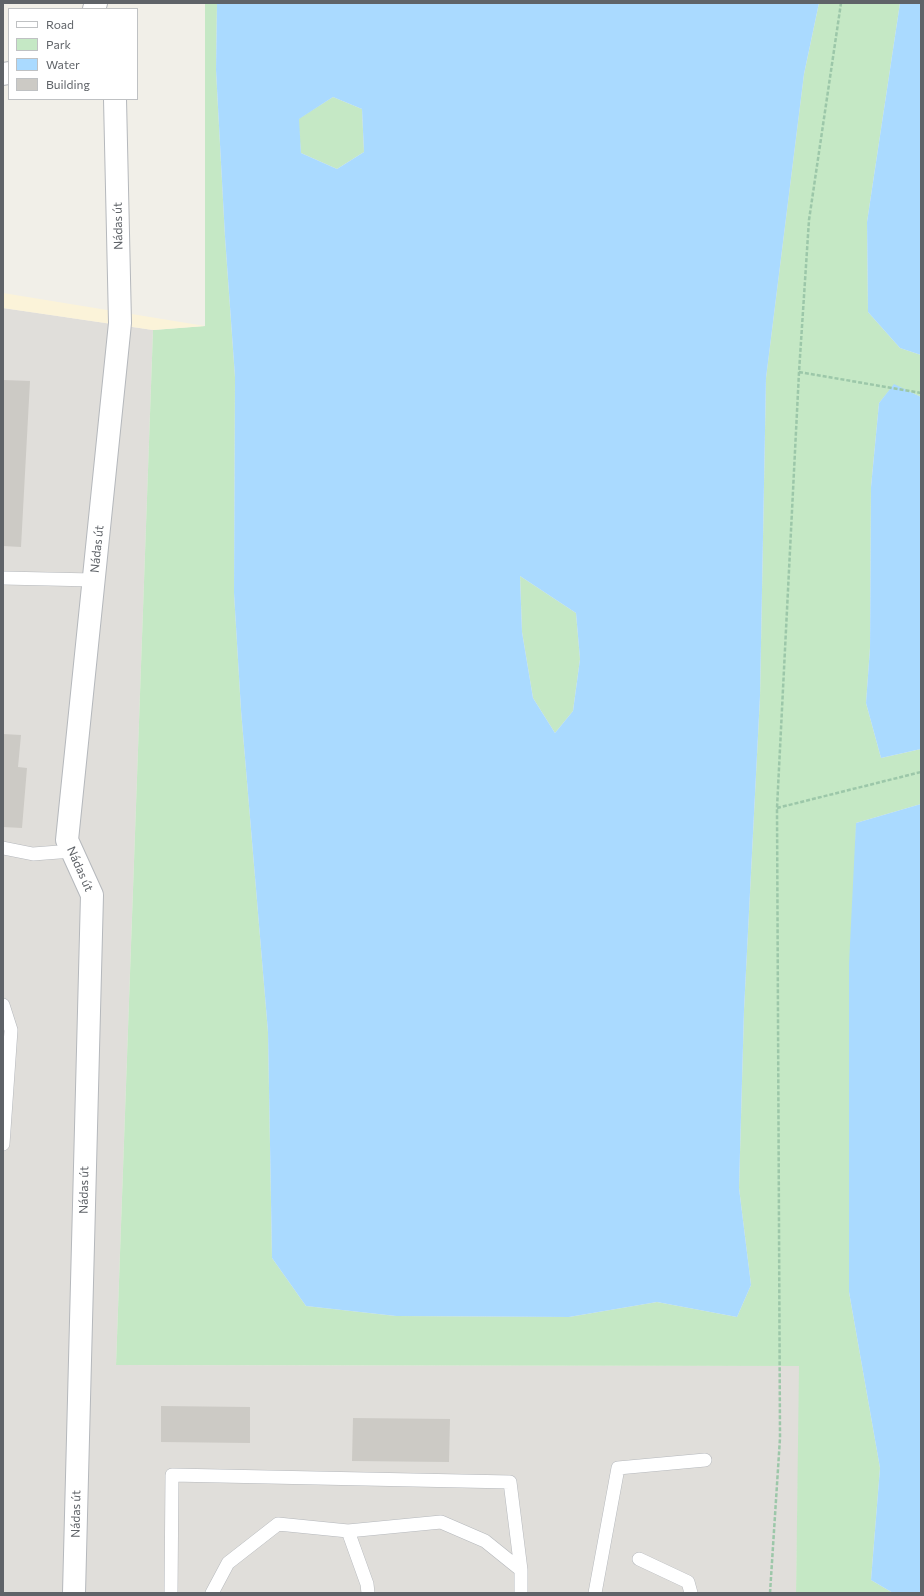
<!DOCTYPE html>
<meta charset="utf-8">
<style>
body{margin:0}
#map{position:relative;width:924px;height:1596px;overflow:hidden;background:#f1efe8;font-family:Commissioner,sans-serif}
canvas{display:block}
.frame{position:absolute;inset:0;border:4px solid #5f6368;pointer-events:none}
.legend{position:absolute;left:8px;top:8px;width:130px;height:92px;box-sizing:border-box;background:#fff;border:1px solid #bfc1c3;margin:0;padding:5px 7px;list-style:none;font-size:12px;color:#5f6368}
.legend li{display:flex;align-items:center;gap:8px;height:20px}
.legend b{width:20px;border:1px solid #bfc1c3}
</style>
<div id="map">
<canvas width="924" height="1596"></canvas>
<div class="frame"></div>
<ul class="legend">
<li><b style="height:5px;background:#fff"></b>Road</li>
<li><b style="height:11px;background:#c5e8c5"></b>Park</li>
<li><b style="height:11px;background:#aadaff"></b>Water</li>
<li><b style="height:11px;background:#cccac5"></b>Building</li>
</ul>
</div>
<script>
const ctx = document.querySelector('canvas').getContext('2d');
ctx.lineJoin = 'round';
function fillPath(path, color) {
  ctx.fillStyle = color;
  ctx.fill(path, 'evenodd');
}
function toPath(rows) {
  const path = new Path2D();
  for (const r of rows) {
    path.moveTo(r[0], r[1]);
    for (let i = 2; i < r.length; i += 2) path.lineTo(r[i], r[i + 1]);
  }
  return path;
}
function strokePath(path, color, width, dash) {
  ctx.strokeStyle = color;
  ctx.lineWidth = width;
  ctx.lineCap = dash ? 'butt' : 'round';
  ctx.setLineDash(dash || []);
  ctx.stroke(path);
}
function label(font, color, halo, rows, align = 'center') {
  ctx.font = font + ' Commissioner,sans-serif';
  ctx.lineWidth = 3.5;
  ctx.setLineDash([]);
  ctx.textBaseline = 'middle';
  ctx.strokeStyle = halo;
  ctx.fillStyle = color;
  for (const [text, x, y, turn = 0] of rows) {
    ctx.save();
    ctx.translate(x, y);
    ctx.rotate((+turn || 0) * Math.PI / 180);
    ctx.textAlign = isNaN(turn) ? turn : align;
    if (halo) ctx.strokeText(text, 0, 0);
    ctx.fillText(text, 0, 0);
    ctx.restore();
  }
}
const industrial = toPath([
 [3,308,153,330,116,1365,800,1366,796,1593,3,1593]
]);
const green = toPath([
 [205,3,217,3,216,70,225,237,235,377,234,593,241,710,268,1032,272,1258,306,1306,396,1316,569,1317,657,1302,737,1317,751,1285,739,1188,744,1010,760,696,766,378,804,74,819,3,900,3,867,222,868,312,900,348,921,355,921,397,894,385,879,403,871,487,870,648,866,703,881,758,921,749,921,804,856,823,849,1292,880,1468,871,1580,893,1593,796,1593,799,1366,116,1365,153,330,205,326],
 [333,97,362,109,364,152,337,169,301,153,298,119],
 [520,576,576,613,580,659,573,711,555,733,533,698,522,632]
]);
const sand = toPath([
 [3,293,205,326,153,330,3,308]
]);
const water = toPath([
 [217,3,819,3,804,74,766,378,760,696,744,1010,739,1188,751,1285,737,1317,657,1302,569,1317,396,1316,306,1306,272,1258,268,1032,241,710,234,593,235,377,225,237,216,70],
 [333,97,362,109,364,152,337,169,301,153,299,119],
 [520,576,576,613,580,659,573,711,555,733,533,698,522,632],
 [900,3,921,3,921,355,900,348,868,312,867,222],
 [894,384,921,397,921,749,881,758,866,703,870,648,871,487,879,403],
 [921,804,921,1593,893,1593,871,1580,880,1468,849,1292,849,964,856,823]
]);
const building = toPath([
 [3,380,30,381,21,547,3,546],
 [3,734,21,735,18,767,27,768,22,828,3,827],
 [161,1406,250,1407,250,1443,161,1442],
 [353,1418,450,1419,449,1462,352,1461]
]);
const path = toPath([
 [799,372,921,393],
 [777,808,921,772],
 [770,1593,780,1438,777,808,799,372,809,220,841,3]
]);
const service = toPath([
 [3,578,93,580],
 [3,848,33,854,72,851],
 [3,1005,11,1030,3,1144],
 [348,1531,367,1584,368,1593],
 [639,1559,688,1582,691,1593],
 [171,1593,172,1475,510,1482,521,1570,521,1593],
 [212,1593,228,1563,278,1524,348,1531,441,1522,485,1541,521,1570],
 [595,1593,618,1468,705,1460]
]);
const minor = toPath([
 [94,9,96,3],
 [3,74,9,73],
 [74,1593,92,895,67,840,120,323,115,99]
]);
const streetNames = [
 ["Nádas út",118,226,-91],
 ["Nádas út",97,549,-84],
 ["Nádas út",80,869,66],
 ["Nádas út",84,1190,-89],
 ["Nádas út",76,1514,-89]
];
fillPath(industrial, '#e0deda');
fillPath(green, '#c5e8c5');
fillPath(sand, '#fbf3d9');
fillPath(water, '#aadaff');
fillPath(building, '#cccac5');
strokePath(service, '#b5b8bc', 14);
strokePath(minor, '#b5b8bc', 24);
strokePath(path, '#9cc7a9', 2.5, [4, 2]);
strokePath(service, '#fff', 13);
strokePath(minor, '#fff', 22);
label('12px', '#5f6368', '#fff', streetNames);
</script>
